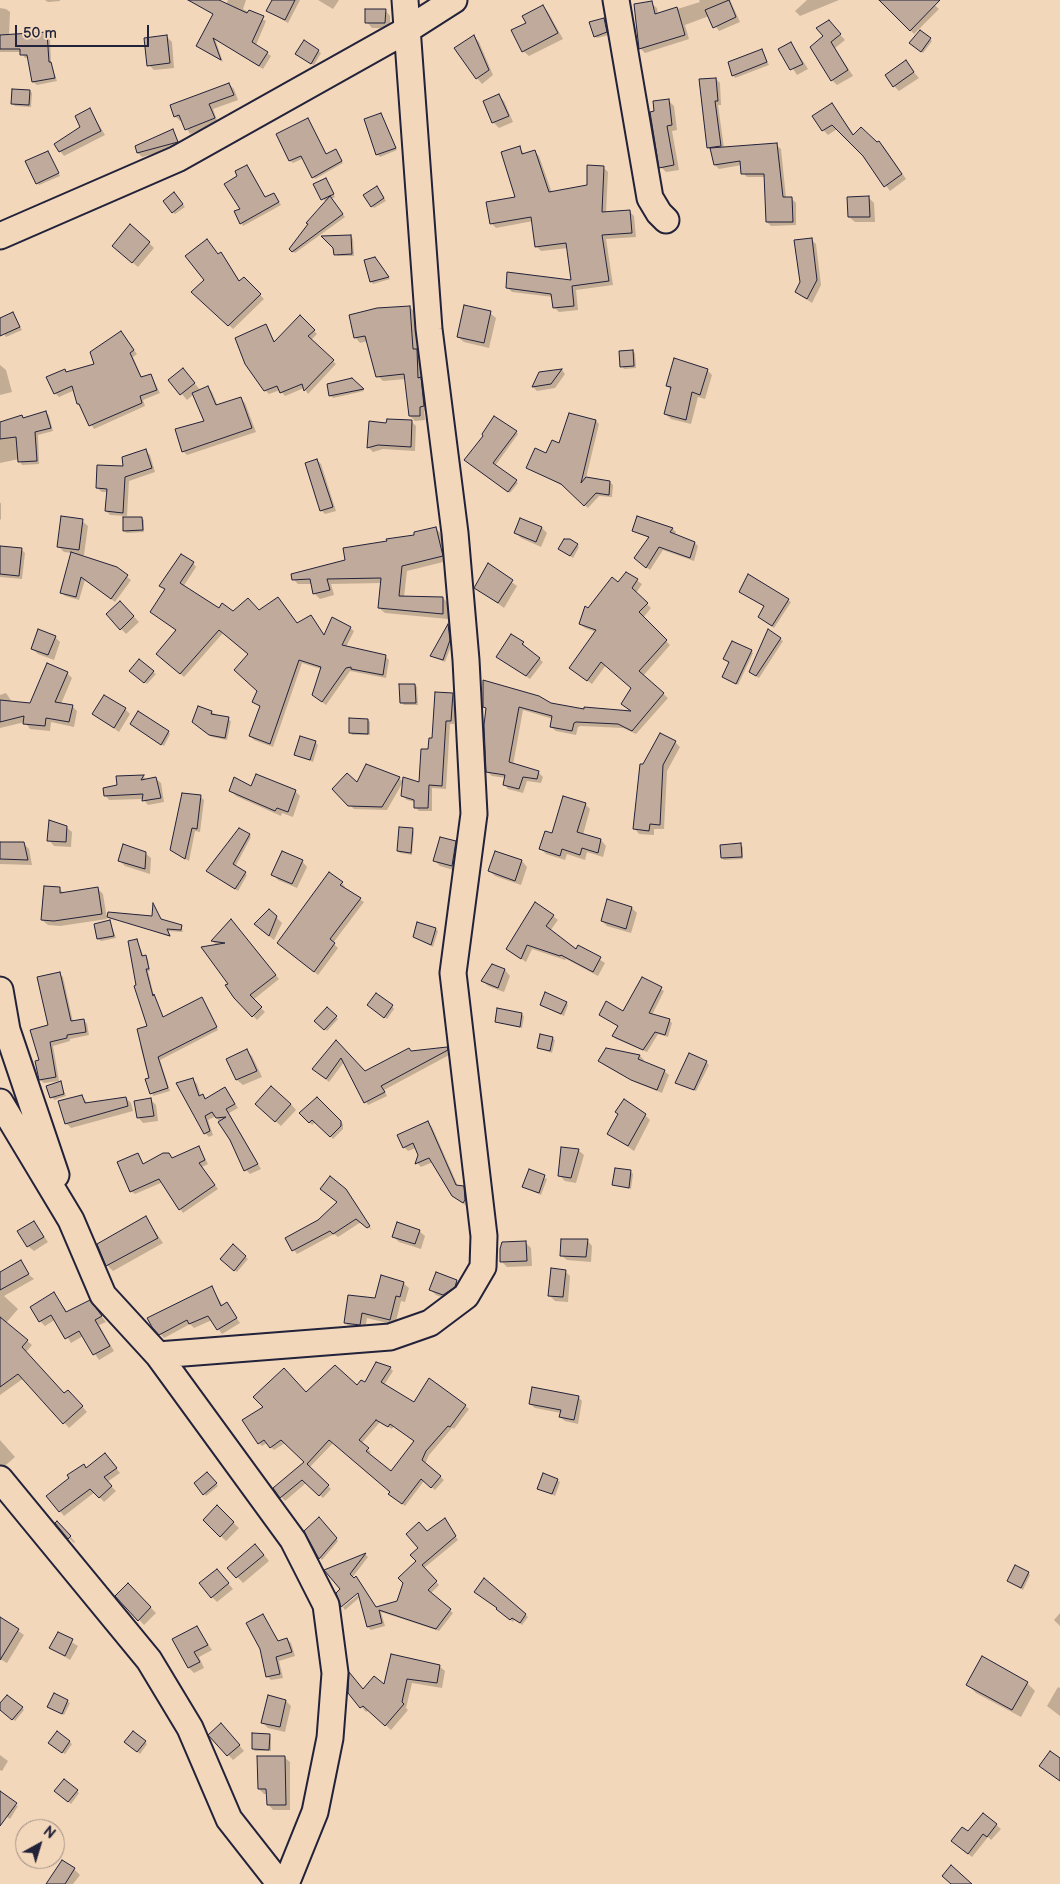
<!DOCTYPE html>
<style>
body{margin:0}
#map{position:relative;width:1060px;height:1884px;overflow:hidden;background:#f3d7ba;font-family:"Balsamiq Sans",sans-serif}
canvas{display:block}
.north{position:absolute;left:15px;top:1819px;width:50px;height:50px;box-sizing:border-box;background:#f3d7ba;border:1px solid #9f8f87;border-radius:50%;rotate:39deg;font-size:14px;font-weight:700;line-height:20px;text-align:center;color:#22223b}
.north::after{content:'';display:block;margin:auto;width:18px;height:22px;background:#22223b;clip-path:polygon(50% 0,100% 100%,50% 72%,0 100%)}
.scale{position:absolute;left:15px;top:25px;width:134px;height:22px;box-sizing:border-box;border:2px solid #22223b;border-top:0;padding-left:6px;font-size:15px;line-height:18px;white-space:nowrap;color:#22223b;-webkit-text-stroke:4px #f3d7ba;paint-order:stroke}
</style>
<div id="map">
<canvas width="1060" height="1884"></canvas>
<div class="north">N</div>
<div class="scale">50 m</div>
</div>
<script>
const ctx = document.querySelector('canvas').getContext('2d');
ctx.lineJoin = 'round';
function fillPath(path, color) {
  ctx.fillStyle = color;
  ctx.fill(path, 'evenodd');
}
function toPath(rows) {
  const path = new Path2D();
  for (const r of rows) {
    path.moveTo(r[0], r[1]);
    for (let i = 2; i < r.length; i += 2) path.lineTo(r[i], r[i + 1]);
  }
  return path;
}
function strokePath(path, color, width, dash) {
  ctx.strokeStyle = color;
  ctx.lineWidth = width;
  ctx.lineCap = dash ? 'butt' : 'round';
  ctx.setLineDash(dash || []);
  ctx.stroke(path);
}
const shadow = toPath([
 [45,0,60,0,60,1,48,2],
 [215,0,226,5,228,0,246,0,243,9,266,21,256,45,271,56,263,69,215,39,223,62,202,49,214,15,209,11],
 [273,0,300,0,288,23,268,11],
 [318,0,339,0,333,9],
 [699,0,730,0,740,22,719,31,709,16,685,25,689,39,645,53,640,48,652,4,657,8,658,15,700,2],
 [807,0,839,0,800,16,795,11],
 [886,0,929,0,939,9,914,34,884,3],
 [543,6,548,12,563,39,529,56,523,51,528,23],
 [0,8,6,9,10,12,9,36,46,33,50,37,51,64,57,81,37,85,33,82,29,58,25,58,21,52,0,52],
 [385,10,390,16,390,28,372,28,367,22],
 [604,19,609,35,597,38,595,36],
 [834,28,845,40,835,48,853,76,837,85,832,80,825,36],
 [920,31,932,41,923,53,913,45],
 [166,36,172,42,174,68,154,70,149,65],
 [474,36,479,42,493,75,482,84,477,78],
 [791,43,808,69,797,75,780,49],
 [762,50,769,65,735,78,733,75],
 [318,51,321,53,314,65,299,56],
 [905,62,919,78,899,91,894,86],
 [716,79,720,83,721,105,718,105,724,148,776,145,781,149,786,198,791,198,796,203,796,225,771,226,767,222,766,177,747,177,743,173,742,165,719,169,715,165,712,152,708,147],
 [229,84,234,89,238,100,213,109,218,123,190,134,182,120,180,121,175,116],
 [30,91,32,93,31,107,15,106,13,104],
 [499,96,504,101,513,122,499,128,493,122,484,102],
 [668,100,674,106,677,130,672,131,679,170,666,172,661,167,656,112],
 [832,104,854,135,877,144,879,142,884,147,906,179,890,191,864,155,837,129,828,135,823,130,814,116],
 [90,110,105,135,64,156,60,151,82,127],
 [381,114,397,150,380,157,377,154],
 [308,119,327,155,338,153,343,163,315,179,304,158,293,163,290,161,277,134],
 [172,130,181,146,142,157,138,153,136,147],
 [519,148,525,154,534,151,539,156,552,193,588,186,603,167,608,172,606,213,630,212,634,216,636,237,606,239,613,285,576,290,578,310,559,312,554,307,553,297,512,292,507,287,573,281,568,248,541,251,536,246,533,221,496,228,491,223,516,198],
 [48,152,60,176,39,185,37,183],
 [249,169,266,198,274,194,281,205,243,226,236,212,242,209],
 [326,179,335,197,331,199,345,217,295,253,290,249,326,203,315,184],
 [379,190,386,201,374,208,372,206],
 [176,196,185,207,175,214,173,212],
 [868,197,874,203,875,222,855,222,849,217],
 [351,236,353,239,354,256,337,256,335,248],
 [811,239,816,244,821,285,812,303,796,292,801,283],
 [207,241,218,255,221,253,225,258,240,282,244,278,264,299,233,329,193,292,205,280],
 [149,243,154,248,138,267,119,251],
 [377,261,390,279,373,284,371,281],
 [410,307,415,312,418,351,421,355,423,381,425,384,429,411,424,411,425,420,415,421,410,416,406,379,383,381,378,376,368,341,360,343,355,337],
 [13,313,22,330,6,337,0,327,0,319],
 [490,313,496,318,489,348,464,342,458,337],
 [300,317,317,334,311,340,336,364,308,394,304,388,285,396,280,390,269,394,265,390,265,326,275,342],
 [121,333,137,354,133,357,142,378,151,375,160,393,143,400,145,406,94,429,78,404,75,390,59,397,55,393,66,373,95,365],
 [632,351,635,353,636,368,624,369,622,366],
 [0,365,6,370,12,392,0,395],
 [562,370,565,374,555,388,537,391,533,387,540,373],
 [707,370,712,375,705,399,698,397,691,424,671,419,665,414,671,390,667,386],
 [188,375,200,390,208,387,212,392,218,406,240,398,245,403,256,432,187,455,183,451,206,421,194,394,187,400,170,380],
 [352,379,364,391,333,398,331,396,328,384],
 [46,412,49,416,53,431,38,435,39,464,22,465,19,459,0,463,0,423],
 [569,414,596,421,599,424,586,478,610,482,613,485,612,497,599,496,588,508,565,487,528,468,559,445],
 [411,421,416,426,415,451,383,449,373,452,368,447,388,424],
 [516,432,518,434,495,466,518,483,510,493,468,462,485,436],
 [146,451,150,455,155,472,129,481,127,516,110,515,106,511,107,492,102,492,97,488],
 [317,460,321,464,336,511,325,514,321,510],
 [0,502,1,504,1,520,0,519],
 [141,518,144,520,144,532,127,533,124,531],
 [638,518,673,529,676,532,674,535,695,543,698,546,694,561,663,550,650,570,640,562,649,538,634,531],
 [521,519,542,528,547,533,541,547,521,538,515,532],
 [82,521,88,526,84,555,77,555,116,568,131,580,115,602,85,580,79,600,65,596,61,592,72,553,64,552,58,546],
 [436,528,441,534,447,561,407,571,404,597,443,598,448,603,448,619,385,613,379,608,382,583,331,584,334,595,320,599,314,593,312,584,298,584,293,579],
 [577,545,579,547,573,558,560,549],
 [0,547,21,549,25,553,22,579,0,577],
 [193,563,196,567,183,587,219,610,233,613,259,612,298,624,311,616,324,636,350,628,354,631,346,647,386,657,389,660,386,678,350,671,326,705,317,698,321,669,302,663,273,747,254,740,250,736,261,707,253,702,259,690,249,655,223,633,184,677,161,657,177,631,151,612,166,590,161,586],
 [488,565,517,586,504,608,475,587],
 [626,573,642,584,636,593,651,608,643,618,670,645,643,676,668,698,636,734,623,728,581,726,578,727,576,735,556,731,551,727,553,719,523,710,513,765,538,772,543,777,541,783,527,781,523,793,508,789,504,784,506,778,492,776,487,772,487,709,484,706,551,704,585,710,633,713,623,704,632,688,606,665,592,684,575,672,596,632,585,628,580,624,588,609,619,584],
 [749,576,791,602,774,628,761,619,765,607,743,594],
 [120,602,139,622,126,634,107,614],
 [449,626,452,643,445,662,431,656],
 [55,637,60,642,54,660,38,654,32,648],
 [780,639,783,641,759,678,752,674,750,672],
 [523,643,526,648,543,662,530,679,497,657],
 [751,651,753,653,738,685,726,679,723,677,730,663,725,659],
 [153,672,156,674,147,684,133,673],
 [67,673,72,678,61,704,72,706,77,711,74,727,51,722,50,731,30,729,25,722,0,728,0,695,6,693,12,702,31,704],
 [415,685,417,687,418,705,404,705,401,702],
 [453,694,457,698,454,724,450,724,446,789,432,788,432,811,419,811,415,807,415,802,407,800,403,796,421,784,433,739],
 [125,709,130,714,119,732,94,714],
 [211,712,231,721,227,740,212,737,196,724],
 [368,720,370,722,370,735,352,735,350,732],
 [134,726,168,732,170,734,164,746],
 [315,742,318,745,313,762,295,755],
 [675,742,680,747,667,771,664,829,654,829,654,835,639,834,635,829,644,766],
 [143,776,147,780,156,779,161,783,164,802,148,805,143,799,109,800,105,795,118,786,118,777],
 [399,778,403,782,387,810,354,809,333,789],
 [251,788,295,791,300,796,293,817,282,813,281,816,236,796,231,791],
 [201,797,204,800,200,832,195,831,189,861,175,853],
 [585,804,590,809,583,835,601,840,606,846,603,857,587,852,585,860,567,854,565,860,546,854,541,849],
 [66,827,72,832,71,847,54,846,49,840],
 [412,829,414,832,412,855,400,853,398,851],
 [249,835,251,837,235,867,247,875,238,891,208,871],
 [455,842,461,848,457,871,440,866,435,861],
 [0,843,24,844,29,849,32,865,0,864],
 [740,845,743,847,743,859,724,860,722,858],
 [496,852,522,861,527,867,521,885,495,876,490,871],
 [145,853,151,858,150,874,125,866,119,860],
 [302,861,307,867,297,888,278,880,273,874],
 [342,883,345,887,344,889,364,902,333,943,338,948,318,975,282,946],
 [97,888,103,894,107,919,60,926,48,925,42,920,60,889,64,894],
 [154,906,162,920,181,926,183,932,168,931,171,937,108,916,153,917],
 [632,908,637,913,631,933,607,926,602,921],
 [269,910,282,923,274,940,261,930],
 [553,916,558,920,550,931,576,951,579,946,605,963,598,976,566,959,565,960,532,949,526,962,507,949],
 [110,922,116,938,101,941,98,939],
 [235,925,279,979,253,1000,265,1012,257,1020,235,997,217,945,212,941],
 [435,929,438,931,433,947,414,937],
 [137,940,144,957,148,959,150,971,148,971,154,996,164,1018,204,1001,218,1030,160,1060,170,1091,153,1096,140,1045,143,1044,148,1027,137,986],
 [493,965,505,970,510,976,504,992,488,986,483,981],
 [59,973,63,977,73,1022,84,1020,87,1024,89,1035,70,1039,70,1041,53,1046,59,1081,44,1083,40,1080,40,1061],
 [643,979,664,991,652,1015,669,1020,672,1023,668,1037,658,1034,647,1052,616,1039,613,1036,619,1027,600,1015,622,1012],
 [566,1003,568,1005,564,1016,541,1005],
 [392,1006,394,1009,387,1019,371,1007],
 [327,1008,338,1019,327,1031,316,1021],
 [521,1014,524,1016,522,1028,496,1022],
 [552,1038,555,1040,552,1053,538,1048],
 [336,1042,365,1072,411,1052,447,1049,451,1054,384,1090,387,1096,368,1105,344,1062,329,1082,314,1069],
 [606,1049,640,1056,644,1060,643,1062,664,1071,669,1075,662,1093,637,1083,604,1065,600,1061],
 [247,1051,252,1056,262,1077,243,1085,237,1080,228,1059],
 [706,1062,709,1065,696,1091,676,1083],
 [193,1080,197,1084,201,1096,207,1100,225,1089,229,1093,238,1108,229,1113,261,1169,250,1174,246,1170,216,1116,208,1120,213,1135,209,1137,205,1133],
 [60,1083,66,1096,54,1100,48,1086],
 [82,1096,88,1104,126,1098,131,1103,133,1111,71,1128,66,1123],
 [317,1099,343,1124,343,1129,333,1139,316,1122,312,1125,301,1113],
 [151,1100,156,1105,158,1121,143,1123,138,1117],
 [291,1104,296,1110,281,1126,262,1109],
 [645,1115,650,1120,634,1151,608,1133],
 [428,1123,432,1127,458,1186,468,1192,468,1207,453,1196,433,1162,421,1167,417,1163,419,1155,416,1148,408,1151,404,1147],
 [199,1147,208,1164,202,1167,218,1189,183,1213,163,1182,135,1194,131,1191,138,1154,144,1165,168,1154,173,1159],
 [578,1150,584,1155,576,1183,565,1181,560,1176],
 [529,1171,547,1179,541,1195,524,1187],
 [631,1172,633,1174,631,1189,614,1185],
 [345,1190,372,1230,361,1222,338,1237,334,1234,297,1254,294,1250,338,1203],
 [146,1218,163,1243,113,1271,107,1265,98,1245],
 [34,1222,48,1242,34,1251,28,1246],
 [419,1231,425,1236,421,1249,399,1242,394,1237],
 [587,1240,592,1246,591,1262,567,1260,561,1255],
 [525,1242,531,1248,532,1266,507,1267,502,1262],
 [233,1246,248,1259,237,1272,222,1259],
 [16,1264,34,1279,4,1296,18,1309,6,1323,32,1345,26,1352,64,1394,73,1396,87,1412,69,1428,24,1378,0,1395,0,1273],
 [565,1271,570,1276,568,1302,555,1301,550,1296],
 [456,1281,462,1287,449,1300,436,1295,430,1289],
 [403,1283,409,1288,405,1302,401,1301,395,1325,367,1318,365,1330,351,1328,345,1323,376,1299],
 [212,1288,223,1306,227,1304,240,1323,222,1334,212,1320,194,1328,190,1324,164,1338,153,1326],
 [54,1294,68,1313,94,1307,106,1322,99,1325,114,1351,99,1360,83,1336,71,1343,56,1319,45,1326,40,1321],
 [390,1368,393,1371,384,1385,414,1404,465,1406,469,1409,454,1429,452,1428,429,1455,425,1464,444,1480,435,1490,424,1481,405,1506,393,1497,392,1492,333,1443,309,1468,331,1489,323,1498,306,1483,285,1501,274,1488,305,1462,285,1443,274,1450,267,1443,262,1446,259,1443,307,1394,357,1387,365,1384],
 [380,1422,392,1429,394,1426,415,1441,392,1473,368,1455,371,1452,361,1444],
 [578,1397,582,1401,578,1424,565,1421,560,1417,561,1413,535,1408,530,1404],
 [0,1440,15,1457,0,1470],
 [109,1459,120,1473,107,1482,116,1491,104,1502,95,1492,64,1516,48,1496,84,1466,87,1469],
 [210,1476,218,1486,206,1496,196,1483],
 [557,1480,560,1482,555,1496,539,1488],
 [217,1507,239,1528,226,1541,204,1520],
 [319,1519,338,1541,322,1560,320,1558],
 [447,1523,458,1540,424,1568,439,1585,430,1594,453,1613,439,1631,381,1612,385,1626,371,1630,368,1627,360,1597,345,1610,343,1607,364,1590,342,1589,326,1571,365,1554,368,1557,352,1578,359,1581,377,1608,398,1602,417,1561,427,1532],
 [63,1528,75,1542,74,1543,69,1538],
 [261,1551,269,1561,243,1583,229,1568],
 [1028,1573,1030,1575,1023,1590,1008,1581],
 [222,1576,233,1589,217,1602,212,1597],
 [128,1585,156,1613,144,1625,117,1596],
 [497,1593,528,1617,522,1625,515,1619,513,1622,500,1611],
 [1060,1613,1060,1626,1054,1620],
 [263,1616,279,1642,287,1639,291,1643,295,1656,279,1661,283,1678,271,1680,267,1676],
 [3,1620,24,1635,7,1663,0,1659,0,1626],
 [197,1627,212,1650,199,1657,204,1668,194,1673,189,1668],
 [58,1634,78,1646,70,1660,51,1648],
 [439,1666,445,1671,442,1688,412,1683,406,1708,408,1710,391,1730,369,1710,366,1712,349,1693,384,1687],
 [1027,1683,1035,1691,1021,1717,976,1693,968,1685],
 [1058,1687,1060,1688,1060,1716,1047,1706],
 [55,1695,70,1703,64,1715,49,1707],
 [286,1701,291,1706,285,1732,268,1728,263,1723],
 [0,1705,22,1708,24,1710,15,1721,0,1709],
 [226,1730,244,1751,233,1760,210,1735],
 [57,1733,72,1744,65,1754,52,1745],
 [269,1735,271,1737,271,1751,255,1751,253,1749],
 [145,1742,147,1744,140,1754,128,1744],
 [0,1755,8,1761,2,1771,0,1770],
 [284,1757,290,1762,290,1810,273,1810,268,1804,268,1794,264,1794,259,1789],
 [64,1781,79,1793,71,1804,58,1793],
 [0,1800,18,1806,10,1819,0,1812],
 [984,1814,1001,1829,991,1840,988,1837,972,1857,957,1845],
 [74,1869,80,1875,73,1884,54,1884]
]);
const building = toPath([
 [188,0,219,0,247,13,249,10,264,16,252,42,268,52,259,66,213,38,221,60,196,46,213,14,188,0],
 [272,0,295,0,285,20,266,11,272,0],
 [729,0,736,17,713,28,705,10,729,0],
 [879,0,940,0,910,31,879,0],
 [652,1,655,14,677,7,685,35,639,49,634,4,652,1],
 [543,5,558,33,522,52,511,30,526,23,522,16,543,5],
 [365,9,386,9,385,23,365,23,365,9],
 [604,18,607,32,594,37,589,22,604,18],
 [829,20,841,34,831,42,848,70,831,81,810,47,823,36,816,28,829,20],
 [920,30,931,38,921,52,909,43,920,30],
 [47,32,49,62,51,62,55,78,32,82,27,55,20,55,20,49,0,49,0,35,47,32],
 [167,35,170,63,147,66,144,38,167,35],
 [474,35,489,70,476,79,454,48,474,35],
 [304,40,319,50,311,64,295,54,304,40],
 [791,42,803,64,790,70,778,49,791,42],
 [762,49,767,62,732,76,728,62,762,49],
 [906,60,914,72,893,87,885,75,906,60],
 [716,78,718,101,715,101,721,146,707,148,699,79,716,78],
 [229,83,234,95,209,104,215,118,185,130,179,115,174,117,170,105,229,83],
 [12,89,30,90,29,105,11,104,12,89],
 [499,94,509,116,492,123,483,101,499,94],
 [669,99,672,125,667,126,674,165,659,168,650,112,654,111,653,101,669,99],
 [832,103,853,135,861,127,877,142,879,141,902,174,884,187,863,156,832,125,822,131,812,116,832,103],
 [90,108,101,131,59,152,54,144,80,127,75,116,90,108],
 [381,113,396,148,376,155,364,119,381,113],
 [308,118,326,154,336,149,342,161,312,178,301,156,289,161,276,134,308,118],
 [173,129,178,142,137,153,135,146,173,129],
 [777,143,783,197,792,197,793,222,766,222,764,174,741,174,740,161,714,165,710,148,777,143],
 [520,146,522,154,535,150,549,192,587,185,587,165,604,166,602,212,630,210,632,233,602,235,609,281,572,286,574,306,553,308,551,294,506,288,507,272,571,280,566,243,535,247,531,217,490,224,486,202,515,197,501,152,520,146],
 [48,151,59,173,36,184,25,161,48,151],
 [247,165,265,197,274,193,279,202,240,224,234,211,240,209,224,184,237,176,235,171,247,165],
 [326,178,334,194,321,200,313,184,326,178],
 [377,186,384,198,371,207,363,195,377,186],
 [174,192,183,204,172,213,163,201,174,192],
 [330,196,343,214,292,252,289,249,308,224,306,223,330,196],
 [869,196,870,217,848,217,847,197,869,196],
 [130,224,150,242,132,263,112,246,130,224],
 [351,235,352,254,334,255,333,248,321,236,351,235],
 [812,238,817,280,807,299,795,292,800,282,794,240,812,238],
 [207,239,218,254,221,252,239,281,244,277,261,294,228,326,191,292,204,280,185,256,207,239],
 [375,257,389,277,370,282,364,260,375,257],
 [464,305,491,311,484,343,457,337,464,305],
 [410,306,413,349,417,349,418,378,421,377,424,406,420,407,420,416,409,416,404,374,376,377,365,336,354,338,349,315,377,308,410,306],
 [13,312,20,327,0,336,0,318,13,312],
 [300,315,315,330,308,336,334,360,304,391,302,384,280,393,277,386,264,391,245,364,235,338,266,324,274,342,300,315],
 [121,331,134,350,130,353,141,377,151,374,157,390,140,396,142,403,89,426,79,404,77,404,72,386,54,394,46,377,65,369,66,372,94,364,90,352,121,331],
 [633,350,634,366,620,367,619,351,633,350],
 [674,358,708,369,700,395,692,392,686,420,664,414,671,387,666,386,674,358],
 [183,368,195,383,180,395,168,380,183,368],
 [562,369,551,384,532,387,539,372,562,369],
 [352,378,364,389,329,396,327,384,352,378],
 [208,386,216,405,241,397,252,428,182,452,175,429,204,421,192,393,208,386],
 [46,411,51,428,35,432,37,461,18,462,16,437,0,439,0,422,22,415,23,418,46,411],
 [569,413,596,420,581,483,586,477,610,481,609,495,596,493,584,506,561,484,526,468,535,448,546,453,552,440,559,443,569,413],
 [494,416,517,431,493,463,517,480,508,492,464,460,483,436,482,434,494,416],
 [387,419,412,420,411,447,378,445,367,448,369,421,386,423,387,419],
 [146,449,152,468,125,477,123,513,105,511,107,489,96,488,97,465,123,466,122,457,146,449],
 [317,459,333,507,320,511,305,463,317,459],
 [61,516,83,519,79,550,57,547,61,516],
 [637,516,673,528,670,532,695,542,690,558,659,547,646,568,634,558,649,537,632,531,637,516],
 [123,517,142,517,143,530,123,531,123,517],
 [520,518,542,527,536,542,514,533,520,518],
 [436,527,443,556,402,566,399,596,443,597,443,614,378,608,381,578,327,579,330,590,313,594,310,579,292,580,291,574,345,560,343,548,387,541,386,539,414,535,414,532,436,527],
 [564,539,570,539,578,544,570,556,558,549,564,539],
 [0,546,22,548,19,576,0,574,0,546],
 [71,552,117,567,128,575,111,599,81,577,76,597,60,593,71,552],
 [181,554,194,562,180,583,219,608,222,603,233,611,248,598,259,610,278,597,297,623,311,615,324,635,332,617,351,627,342,645,386,655,383,675,351,669,351,667,346,668,322,702,312,695,321,667,299,660,270,744,249,736,260,706,252,702,257,691,234,670,248,654,219,630,180,674,156,654,176,630,150,612,165,589,159,586,181,554],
 [488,563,513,580,498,603,474,588,488,563],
 [626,572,638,579,632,588,648,603,639,612,667,640,639,671,664,693,632,731,618,724,576,722,574,723,572,731,550,727,552,716,519,707,509,762,539,771,537,779,523,777,519,789,503,785,505,775,486,772,484,725,486,708,483,707,483,680,539,696,551,703,584,709,584,707,631,711,621,704,631,688,601,662,587,681,569,668,596,630,579,624,585,606,588,608,612,577,618,582,626,572],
 [748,574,789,599,772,626,758,617,764,606,739,592,748,574],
 [120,601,134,616,120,630,106,614,120,601],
 [448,624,450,640,443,660,430,656,448,624],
 [38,629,56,636,48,655,31,649,38,629],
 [768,629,781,638,756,676,749,672,768,629],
 [511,634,524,642,522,644,540,658,526,676,496,657,511,634],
 [732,641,752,650,736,684,722,677,729,662,723,659,732,641],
 [139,659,154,671,144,683,129,671,139,659],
 [47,663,68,672,55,702,73,705,69,722,46,718,45,726,23,724,24,716,0,722,0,700,30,703,47,663],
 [399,684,415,684,416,703,400,703,399,684],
 [435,692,453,693,451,721,446,721,442,786,429,785,428,808,414,808,414,800,401,796,403,777,419,782,421,749,428,749,429,738,432,738,435,692],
 [104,695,126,708,114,728,92,714,104,695],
 [198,706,212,711,211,714,229,717,225,738,209,735,192,722,198,706],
 [138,711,169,731,161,745,130,724,138,711],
 [349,718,368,719,368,734,349,733,349,718],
 [660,733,676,741,663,765,660,825,650,824,649,831,633,829,640,764,643,764,660,733],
 [300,736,316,741,310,760,294,755,300,736],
 [366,764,400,777,382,807,348,806,332,789,347,773,357,782,366,764],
 [256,774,296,790,288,812,277,808,275,811,229,791,234,777,251,786,256,774],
 [144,775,141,780,156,777,161,798,142,801,143,794,104,796,103,788,117,785,116,776,144,775],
 [182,793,201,795,197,829,192,828,185,859,170,850,182,793],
 [563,796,586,803,577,832,601,839,598,853,582,848,580,855,562,849,560,856,539,849,545,831,552,833,563,796],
 [49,820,67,826,66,842,47,841,49,820],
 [399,827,413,828,411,853,397,851,399,827],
 [239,828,250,834,233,864,246,872,235,889,206,871,239,828],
 [440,837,456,841,452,866,433,861,440,837],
 [0,842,24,842,28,860,0,859,0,842],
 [741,843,742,857,721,858,720,845,741,843],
 [123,844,146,852,145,869,118,861,123,844],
 [282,851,303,860,292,884,271,875,282,851],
 [495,851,522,860,515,881,488,871,495,851],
 [329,872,343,882,340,885,361,898,330,939,335,943,314,972,277,943,329,872],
 [44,886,60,887,60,893,98,887,102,914,54,921,41,920,44,886],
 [607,899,632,907,626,929,601,921,607,899],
 [535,902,554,915,546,926,576,949,578,945,601,957,593,972,561,955,560,956,527,945,521,959,506,949,535,902],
 [153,903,161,919,182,925,181,930,167,929,170,936,107,917,108,912,152,916,153,903],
 [269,909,277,916,269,936,254,924,269,909],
 [231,919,276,975,250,995,262,1007,252,1017,234,998,225,985,228,984,201,947,225,943,211,941,231,919],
 [110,920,114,936,97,939,94,924,110,920],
 [417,922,436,928,431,945,413,937,417,922],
 [137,939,142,956,146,955,149,969,146,969,153,996,154,994,163,1017,202,997,217,1027,158,1057,168,1088,150,1094,145,1079,149,1078,137,1029,147,1026,134,986,136,985,128,941,137,939],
 [492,964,505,969,498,988,481,981,492,964],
 [60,972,71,1021,84,1019,86,1032,67,1035,67,1038,50,1042,56,1077,39,1080,35,1061,39,1060,30,1030,48,1025,37,977,60,972],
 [642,977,662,987,649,1013,670,1019,665,1035,655,1032,643,1050,612,1036,618,1026,599,1015,606,1001,623,1011,642,977],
 [545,992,567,1002,561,1014,540,1005,545,992],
 [376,993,393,1005,384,1018,367,1005,376,993],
 [327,1007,337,1016,324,1030,314,1021,327,1007],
 [497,1008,522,1013,520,1027,495,1022,497,1008],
 [540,1034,553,1037,550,1051,537,1048,540,1034],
 [336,1040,365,1071,409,1048,411,1051,447,1047,448,1050,381,1086,385,1092,364,1103,341,1058,326,1079,312,1069,336,1040],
 [606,1048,640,1055,638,1059,665,1070,657,1090,631,1080,598,1061,606,1048],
 [247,1049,257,1071,236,1080,226,1059,247,1049],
 [689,1053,707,1061,694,1090,675,1083,689,1053],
 [193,1078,199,1096,203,1094,205,1099,225,1087,235,1104,226,1109,258,1164,244,1171,230,1140,218,1122,226,1117,216,1118,212,1112,205,1116,210,1131,204,1134,176,1083,193,1078],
 [61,1081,64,1094,50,1098,46,1086,61,1081],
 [271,1086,291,1104,275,1122,255,1104,271,1086],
 [82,1095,85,1103,126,1097,128,1106,65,1124,58,1101,82,1095],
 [317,1097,341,1121,341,1126,330,1137,312,1120,309,1123,299,1113,317,1097],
 [151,1098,154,1116,137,1118,134,1101,151,1098],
 [624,1099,646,1114,628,1146,607,1134,618,1114,615,1112,624,1099],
 [428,1121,456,1185,464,1186,465,1200,463,1203,452,1196,429,1158,415,1164,418,1155,413,1143,403,1148,397,1135,428,1121],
 [199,1146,205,1160,199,1163,215,1185,179,1210,159,1179,130,1192,117,1162,138,1153,143,1164,163,1153,169,1153,172,1158,199,1146],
 [561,1147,579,1149,571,1178,558,1176,561,1147],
 [615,1168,631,1170,629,1188,612,1185,615,1168],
 [529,1169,545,1175,539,1193,522,1187,529,1169],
 [330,1176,346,1189,370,1226,367,1228,356,1219,333,1234,330,1231,292,1251,285,1238,318,1220,337,1202,320,1189,330,1176],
 [146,1216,158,1238,106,1266,97,1244,146,1216],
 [34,1221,44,1237,27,1247,17,1231,34,1221],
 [397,1222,420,1230,415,1244,392,1237,397,1222],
 [561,1239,588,1239,586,1257,560,1256,561,1239],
 [526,1241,527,1261,500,1262,500,1249,502,1242,526,1241],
 [233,1244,246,1256,234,1271,220,1259,233,1244],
 [21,1260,29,1274,0,1290,0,1272,21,1260],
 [551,1268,566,1270,563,1297,548,1296,551,1268],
 [436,1272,457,1280,455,1287,443,1295,429,1290,436,1272],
 [381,1275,404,1282,400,1297,396,1296,390,1320,362,1313,360,1325,344,1323,348,1295,375,1298,381,1275],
 [212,1286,221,1306,227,1302,237,1318,217,1330,208,1316,189,1324,187,1320,159,1335,152,1327,147,1318,212,1286],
 [54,1292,66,1312,90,1300,102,1316,95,1320,110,1346,93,1355,79,1331,65,1339,51,1315,39,1322,30,1307,54,1292],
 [0,1317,28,1340,22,1347,64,1393,68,1390,83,1406,63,1424,18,1374,0,1387,0,1317],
 [376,1362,391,1367,381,1382,414,1402,429,1378,466,1405,450,1427,448,1426,426,1451,422,1460,441,1476,431,1488,421,1479,402,1504,388,1494,390,1492,329,1440,307,1464,329,1485,319,1496,302,1480,280,1498,273,1488,304,1462,281,1440,270,1448,264,1440,258,1444,242,1420,263,1407,253,1397,284,1368,306,1392,335,1365,357,1385,361,1380,365,1382,376,1362],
 [376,1420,388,1427,390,1424,414,1441,391,1471,366,1451,369,1448,359,1440,376,1420],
 [532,1387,579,1396,574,1420,559,1417,561,1410,529,1404,532,1387],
 [105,1453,117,1468,104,1477,112,1486,99,1498,90,1489,59,1512,46,1496,69,1478,67,1475,84,1464,86,1468,105,1453],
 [207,1472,217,1483,203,1495,194,1483,207,1472],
 [543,1473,558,1479,552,1494,537,1489,543,1473],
 [217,1505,234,1522,220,1537,203,1520,217,1505],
 [319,1517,337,1538,319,1559,304,1531,319,1517],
 [445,1518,456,1536,422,1565,437,1581,428,1590,451,1609,436,1629,379,1610,382,1623,367,1627,358,1593,341,1607,336,1593,340,1589,324,1570,366,1553,350,1574,354,1578,356,1576,376,1607,397,1601,403,1583,398,1578,416,1561,410,1555,418,1548,406,1534,419,1522,427,1531,445,1518],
 [57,1521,71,1536,68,1539,55,1523,57,1521],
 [255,1544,264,1555,236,1578,227,1568,255,1544],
 [1015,1565,1029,1572,1021,1588,1007,1581,1015,1565],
 [217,1569,229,1583,211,1598,199,1583,217,1569],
 [484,1578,526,1614,520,1623,512,1618,510,1620,496,1609,497,1608,474,1592,484,1578],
 [128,1583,151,1607,138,1621,115,1596,128,1583],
 [263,1614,278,1641,287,1638,292,1652,276,1657,280,1674,266,1677,260,1649,246,1623,263,1614],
 [0,1617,19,1629,0,1660,0,1617],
 [197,1626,208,1645,194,1652,200,1662,188,1668,172,1639,197,1626],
 [58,1632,73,1639,65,1656,49,1648,58,1632],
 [391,1654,440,1665,437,1683,407,1679,402,1702,404,1704,385,1726,363,1706,360,1708,348,1693,349,1672,363,1689,374,1676,384,1684,391,1654],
 [982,1656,1028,1682,1012,1710,966,1685,982,1656],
 [54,1693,68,1700,62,1714,47,1707,54,1693],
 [7,1695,23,1707,12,1720,0,1710,0,1703,7,1695],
 [268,1695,286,1700,280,1727,261,1723,268,1695],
 [221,1723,240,1745,227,1756,208,1735,221,1723],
 [57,1731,70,1741,62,1753,48,1743,57,1731],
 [133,1731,146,1741,137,1752,124,1742,133,1731],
 [252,1733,270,1734,269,1750,252,1749,252,1733],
 [1050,1751,1060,1758,1060,1781,1039,1766,1050,1751],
 [257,1756,285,1756,286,1805,267,1805,266,1789,258,1789,257,1756],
 [64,1779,78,1790,68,1802,54,1791,64,1779],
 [0,1791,17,1803,0,1826,0,1791],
 [983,1813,997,1824,987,1837,983,1834,968,1854,951,1841,962,1827,968,1831,983,1813],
 [62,1860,75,1868,65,1884,46,1884,62,1860],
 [951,1865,972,1884,951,1884,942,1876,951,1865]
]);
const minor = toPath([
 [616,0,650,198,659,213,666,220],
 [0,236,177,159,407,30,454,0],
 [0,990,7,1030,56,1175],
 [0,1102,71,1220,103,1295,158,1355,293,1540,326,1605,335,1673,330,1738,315,1812,286,1884],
 [158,1355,390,1337,430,1323,466,1296,483,1267,484,1236,453,973,474,814,466,660,455,533,429,329,405,0],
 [0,1479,149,1660,190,1728,229,1819,280,1884]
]);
fillPath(shadow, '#0003');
fillPath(building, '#bfaa9b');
strokePath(building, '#22223b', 1);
strokePath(minor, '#22223b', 29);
strokePath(minor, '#f3d7ba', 25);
</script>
